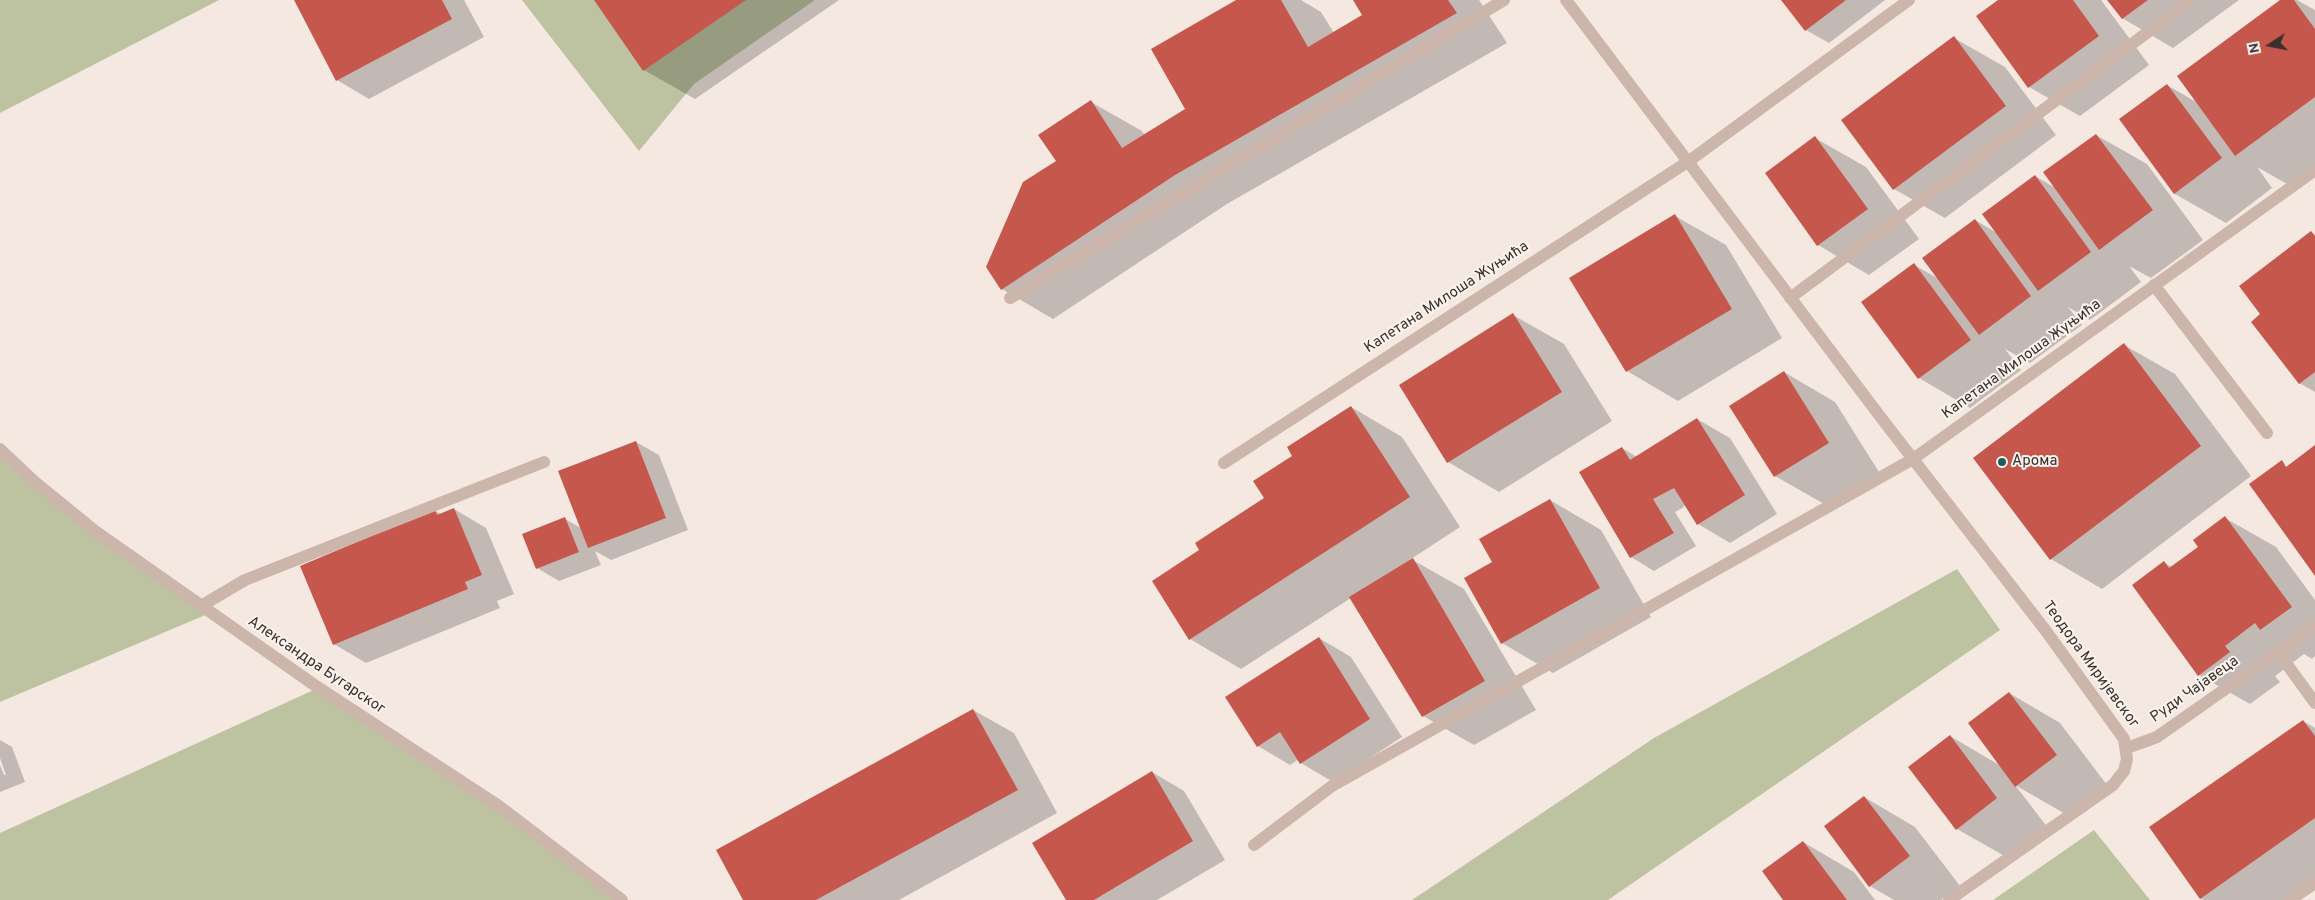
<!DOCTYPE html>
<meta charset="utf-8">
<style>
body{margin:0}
#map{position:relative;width:2315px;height:900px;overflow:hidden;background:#f4e8e1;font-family:Overpass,sans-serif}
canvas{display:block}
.north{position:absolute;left:2245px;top:20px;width:50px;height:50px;-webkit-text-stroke:4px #fbf3ee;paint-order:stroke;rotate:259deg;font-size:14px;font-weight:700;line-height:20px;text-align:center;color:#3b2e2b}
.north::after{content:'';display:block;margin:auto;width:18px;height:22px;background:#3b2e2b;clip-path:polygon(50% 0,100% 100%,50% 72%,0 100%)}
</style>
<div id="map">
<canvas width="2315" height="900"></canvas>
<div class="north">N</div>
</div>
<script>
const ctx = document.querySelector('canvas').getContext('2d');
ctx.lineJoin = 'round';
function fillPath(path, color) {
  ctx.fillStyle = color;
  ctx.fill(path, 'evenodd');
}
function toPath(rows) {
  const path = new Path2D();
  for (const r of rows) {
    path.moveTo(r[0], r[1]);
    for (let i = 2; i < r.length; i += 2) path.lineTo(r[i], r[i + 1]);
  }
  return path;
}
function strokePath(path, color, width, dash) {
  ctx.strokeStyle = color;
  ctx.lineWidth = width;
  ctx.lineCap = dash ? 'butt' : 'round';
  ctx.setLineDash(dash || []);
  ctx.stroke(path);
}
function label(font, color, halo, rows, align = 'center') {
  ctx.font = font + ' Overpass,sans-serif';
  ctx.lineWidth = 4;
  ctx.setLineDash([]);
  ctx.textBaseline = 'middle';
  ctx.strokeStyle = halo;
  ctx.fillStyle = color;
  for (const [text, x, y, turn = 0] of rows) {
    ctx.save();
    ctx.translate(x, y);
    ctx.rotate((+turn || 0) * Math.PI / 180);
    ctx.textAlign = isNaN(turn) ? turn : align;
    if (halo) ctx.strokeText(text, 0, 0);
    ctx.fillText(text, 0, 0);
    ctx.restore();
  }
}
const green = toPath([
 [0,0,219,0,0,113],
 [522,0,815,0,694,84,639,151],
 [0,448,60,502,210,613,0,702],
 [1957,569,2000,630,1608,900,1412,900,1654,738],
 [318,688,536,834,616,900,0,900,0,833],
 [2094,830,2150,900,1993,900]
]);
const shadow = toPath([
 [295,0,464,0,484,37,369,99,337,80],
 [596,0,839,0,695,99,644,70],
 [1239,0,1301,0,1321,12,1334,33,1364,16,1355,0,1479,0,1507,43,1227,204,1053,319,1002,289,1057,161,1091,102,1142,131,1145,136,1187,109],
 [1783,0,1885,0,1829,43,1806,30],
 [2000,0,2101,0,2149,65,2080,116,2029,87],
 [2109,0,2239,0,2173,48,2122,18],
 [2282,0,2297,0,2315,10,2315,164,2287,184,2257,167,2272,188,2226,223,2175,194,2120,119,2167,85,2198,103],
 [1954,38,2005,67,2056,135,1945,218,1894,189],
 [2096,135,2147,164,2203,240,2151,278,2129,266,2141,282,2090,320,2068,307,2082,325,2030,363,2005,349,2021,370,1970,408,1919,378,1914,265,1939,279,1975,220,1997,233,2035,176,2057,189],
 [1815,138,1866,167,1919,239,1869,275,1818,245],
 [1675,216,1726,245,1782,338,1678,401,1627,371],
 [2311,232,2315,235,2315,392,2299,383,2262,314],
 [1513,315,1564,344,1612,421,1499,492,1448,462],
 [2124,345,2175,374,2251,476,2102,589,2051,559,1975,458],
 [1784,372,1835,402,1879,472,1826,505,1775,476],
 [1351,407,1402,437,1460,527,1411,559,1464,589,1536,710,1474,745,1423,716,1351,598,1241,669,1190,639,1154,581,1201,551,1266,498,1294,456],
 [1697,419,1730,438,1777,514,1730,543,1698,524,1687,507,1683,505,1684,507,1675,512,1696,546,1654,571,1631,557,1581,473,1622,448,1637,457],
 [636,442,659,455,688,530,611,560,595,551,601,565,559,581,537,568,565,519,581,528],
 [1550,500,1601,530,1651,617,1553,673,1502,643,1494,563],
 [454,509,486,528,514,594,497,601,500,608,366,663,334,644,435,511,441,514],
 [2225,518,2276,547,2315,600,2315,656,2312,659,2304,654,2275,676,2280,682,2250,704,2199,675,2164,563,2172,567,2200,547],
 [1319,638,1351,657,1402,737,1333,782,1301,763,1299,759,1290,765,1258,746],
 [2009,693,2060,723,2107,785,2067,815,2015,785,2048,828,2008,858,1957,829,1950,736,2001,766],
 [973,710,1014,733,1057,813,899,900,745,900],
 [2303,721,2315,728,2315,882,2290,900,2204,900,2200,898],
 [0,740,12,747,25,782,0,792,0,765,4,775,6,775,0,758],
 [1152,772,1184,791,1225,860,1157,900,1067,900],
 [1864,797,1915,827,1960,886,1941,900,1894,900,1870,886],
 [1803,842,1854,872,1875,900,1784,900]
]);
const building = toPath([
 [294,0,442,0,452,19,336,81],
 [594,0,746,0,643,71],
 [1236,0,1281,0,1308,47,1362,15,1353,0,1448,0,1457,13,1175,175,1001,290,986,267,1023,182,1056,161,1038,135,1091,100,1122,148,1185,109,1151,49],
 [1781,0,1846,0,1805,31],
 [1998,0,2073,0,2099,36,2028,88,1976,16],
 [2107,0,2148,0,2122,19],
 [2280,0,2294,0,2315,29,2315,97,2235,156,2177,76],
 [1954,36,2006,106,1893,190,1841,120],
 [2167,84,2222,158,2174,194,2119,119],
 [2096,134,2153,210,2099,250,2043,172],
 [1815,136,1868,209,1817,246,1765,173],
 [2035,175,2091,252,2038,291,1982,214],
 [1675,214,1732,309,1626,372,1569,278],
 [1975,219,2031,296,1979,335,1922,258],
 [2311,231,2315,236,2315,372,2299,384,2251,322,2260,314,2239,286],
 [1914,263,1971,340,1918,379,1861,302],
 [1513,313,1562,392,1447,463,1399,385],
 [2124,343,2201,446,2050,560,1973,458],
 [1784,371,1829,443,1774,477,1729,406],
 [1351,406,1410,497,1189,640,1152,581,1199,550,1195,543,1264,498,1253,481,1292,456,1287,447],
 [1697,418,1745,495,1697,525,1674,488,1653,499,1674,533,1630,558,1579,472,1622,447,1630,460],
 [636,441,666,518,588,548,558,471],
 [2315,445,2315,576,2249,484,2282,460,2286,467],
 [1550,499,1600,588,1501,644,1464,578,1492,562,1479,539],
 [454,508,482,575,465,582,468,589,333,645,300,566,435,509,437,515],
 [2225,516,2292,607,2260,630,2255,623,2225,646,2230,652,2198,676,2132,585,2164,561,2169,568,2198,547,2193,540],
 [565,517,579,552,536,569,522,534],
 [1413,558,1485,681,1422,717,1349,597],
 [1319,637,1370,719,1300,764,1280,732,1257,747,1225,697],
 [2009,692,2057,755,2015,787,1968,723],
 [973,709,1018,790,816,900,743,900,716,850],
 [2303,720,2315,736,2315,818,2200,899,2149,827],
 [1950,735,1997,798,1956,830,1908,767],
 [1152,771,1193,841,1094,900,1066,900,1032,843],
 [1864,796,1910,856,1869,887,1824,826],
 [1803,841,1847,900,1783,900,1762,871]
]);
const lane = toPath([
 [2154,285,2267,433],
 [1010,298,1504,0],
 [1790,298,2191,0],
 [1224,463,1689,161],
 [201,606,245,580,544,462],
 [2278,652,2315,703],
 [2127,748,2157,737,2315,626],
 [1254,845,1332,786,1913,459],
 [2290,900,2315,883]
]);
const street = toPath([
 [1566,0,1879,415,2046,631,2124,739,2127,759,2124,771,2113,785,1949,900],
 [1689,161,1909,0],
 [0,449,36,483,95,531,313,684,499,806,622,900],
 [1913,459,2315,170]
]);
const markers = [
 [2002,462,5,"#205d57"]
];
const streetNames = [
 ["Капетана Милоша Жуњића",1447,298,-33],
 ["Капетана Милоша Жуњића",2022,360,-36],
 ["Теодора Миријевског",2090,665,54],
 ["Александра Бугарског",316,666,34],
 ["Руди Чајавеца",2195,690,-35]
];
const poiNames = [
 ["Арома",2012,462]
];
fillPath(green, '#bdc3a0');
fillPath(shadow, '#0003');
fillPath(building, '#c6574d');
strokePath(lane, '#ccb6ac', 12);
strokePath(street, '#ccb6ac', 12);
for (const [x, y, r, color] of markers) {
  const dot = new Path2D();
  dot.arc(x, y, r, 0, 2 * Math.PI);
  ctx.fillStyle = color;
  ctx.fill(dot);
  strokePath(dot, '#fbf3ee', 2);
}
label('15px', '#3b2e2b', '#fbf3ee', streetNames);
label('15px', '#3b2e2b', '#fbf3ee', poiNames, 'left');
</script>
